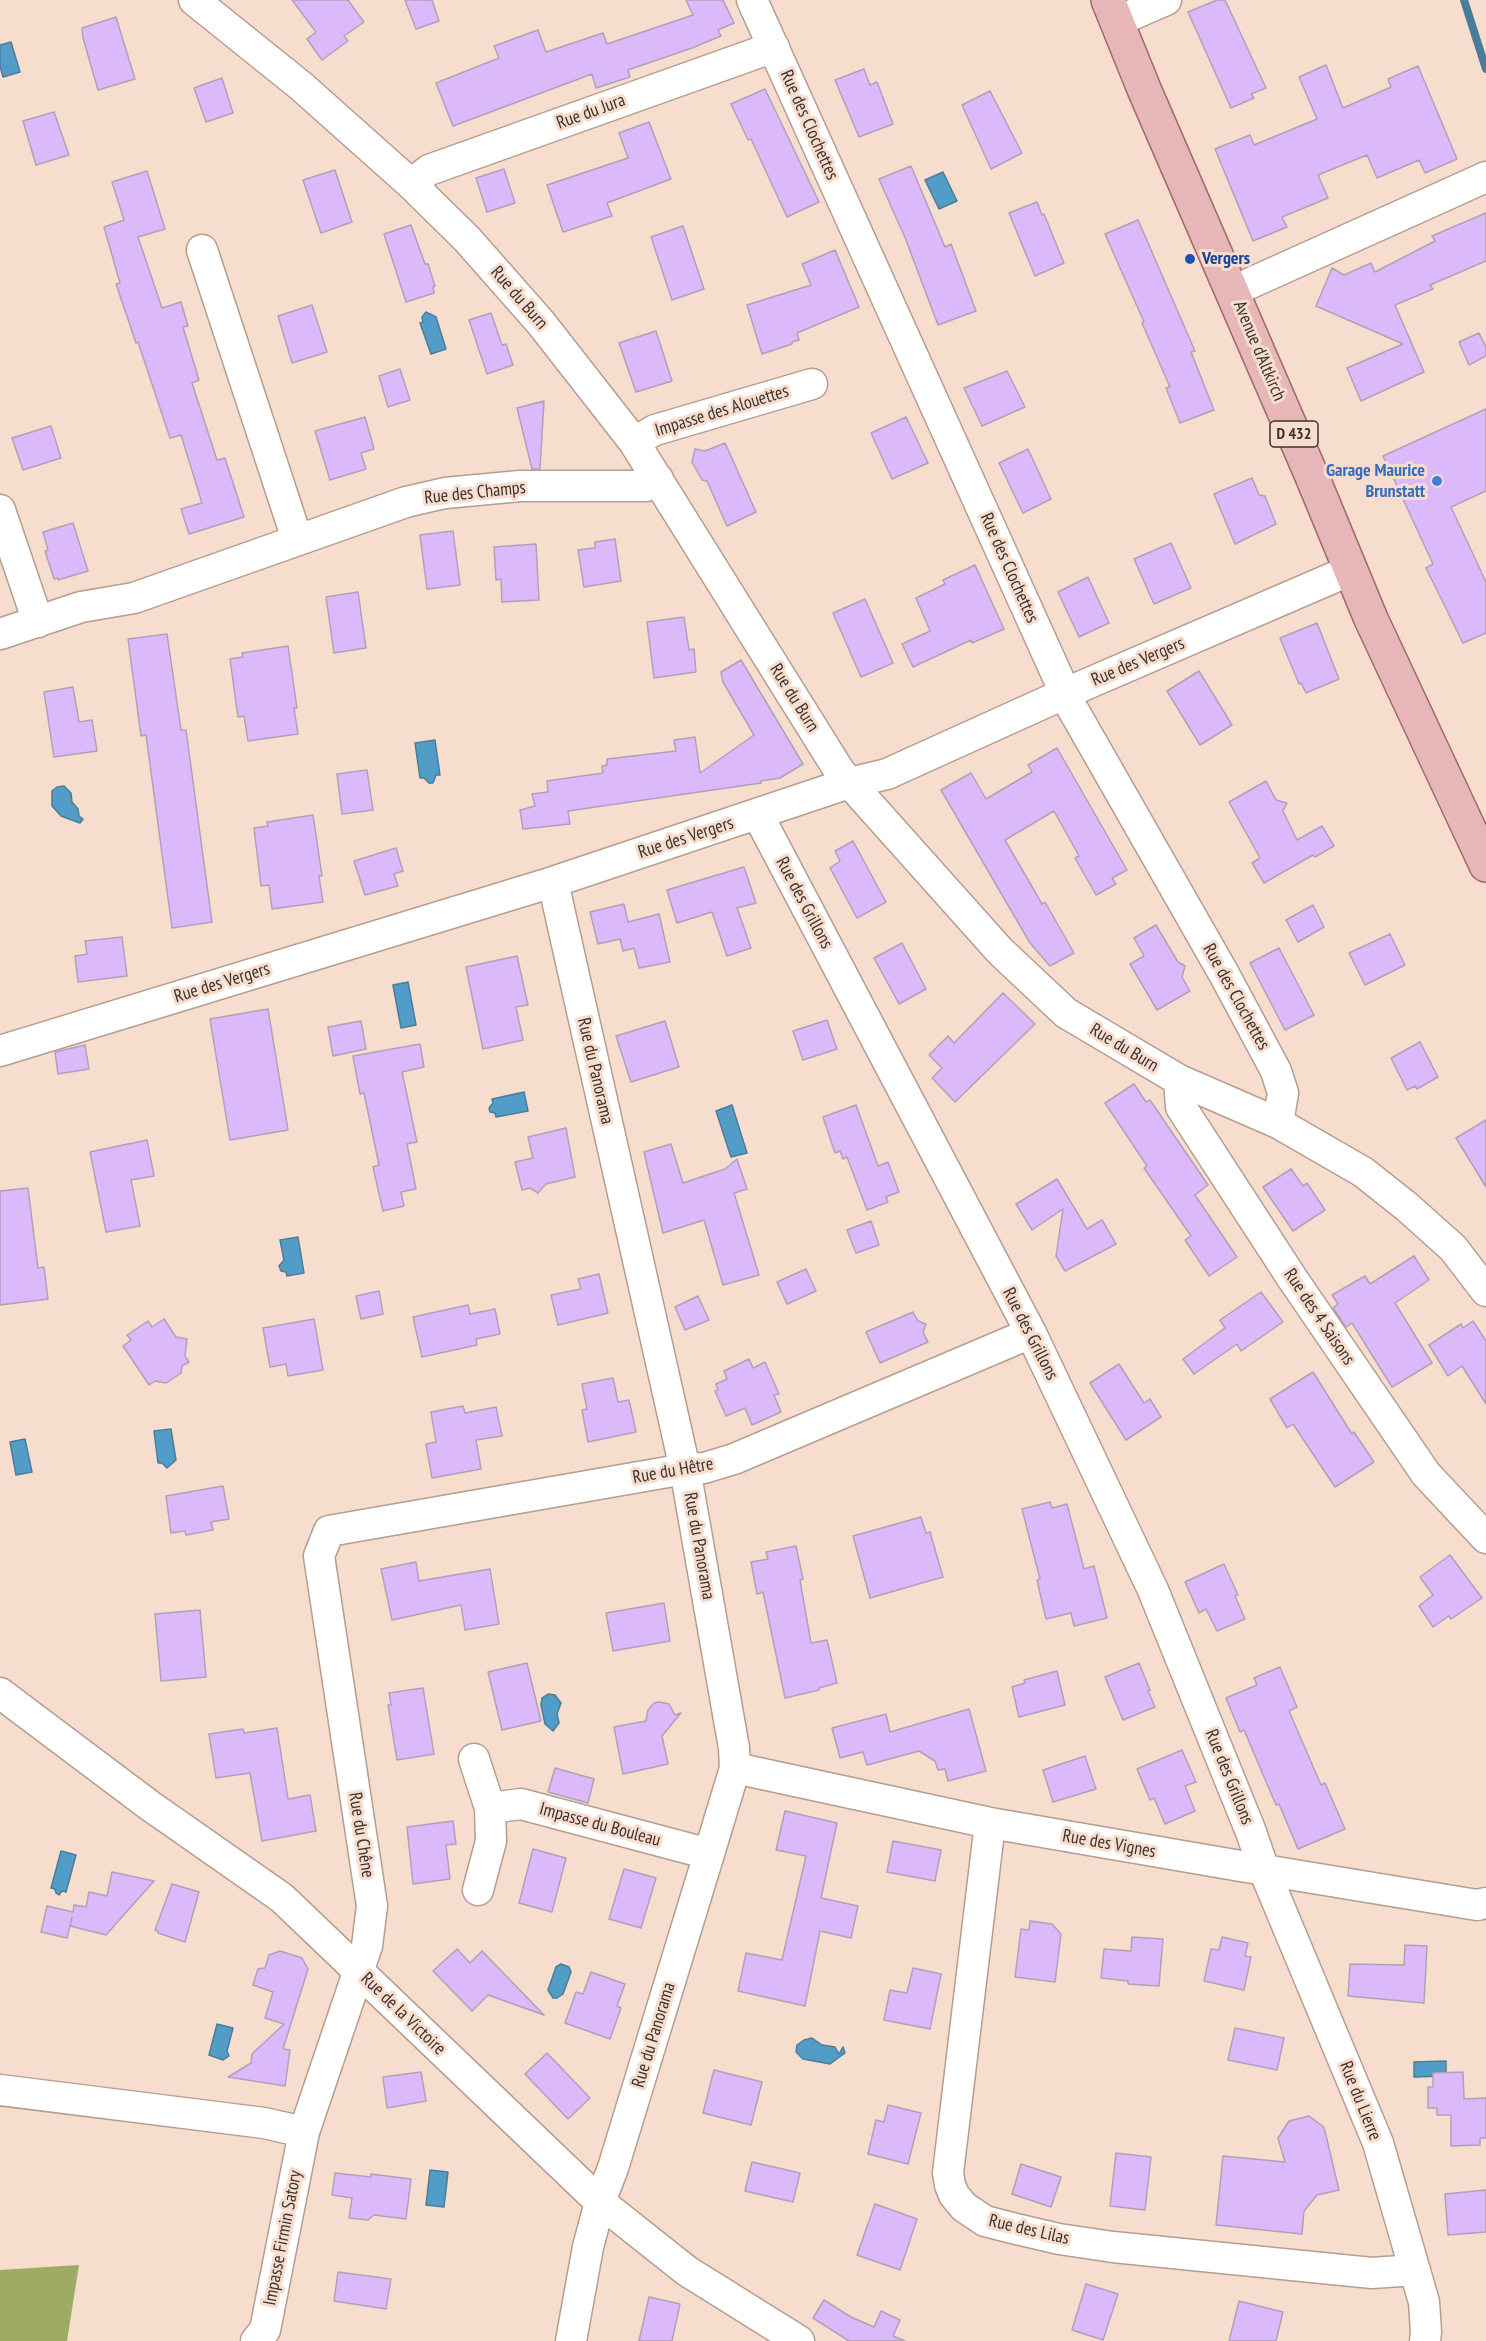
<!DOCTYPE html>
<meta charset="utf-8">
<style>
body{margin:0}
canvas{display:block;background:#f7ddce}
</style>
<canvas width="1486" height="2341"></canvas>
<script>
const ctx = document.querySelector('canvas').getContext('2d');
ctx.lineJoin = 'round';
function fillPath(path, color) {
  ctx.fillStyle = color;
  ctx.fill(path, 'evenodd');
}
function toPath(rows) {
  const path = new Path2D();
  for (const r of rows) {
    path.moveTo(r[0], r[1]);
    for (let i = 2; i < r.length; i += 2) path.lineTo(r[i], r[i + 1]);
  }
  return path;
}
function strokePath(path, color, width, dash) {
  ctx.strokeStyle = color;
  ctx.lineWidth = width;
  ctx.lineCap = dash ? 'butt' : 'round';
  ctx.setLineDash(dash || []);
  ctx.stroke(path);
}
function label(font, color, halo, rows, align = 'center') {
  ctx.font = font + ' "PT Sans Narrow",sans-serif';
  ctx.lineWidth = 6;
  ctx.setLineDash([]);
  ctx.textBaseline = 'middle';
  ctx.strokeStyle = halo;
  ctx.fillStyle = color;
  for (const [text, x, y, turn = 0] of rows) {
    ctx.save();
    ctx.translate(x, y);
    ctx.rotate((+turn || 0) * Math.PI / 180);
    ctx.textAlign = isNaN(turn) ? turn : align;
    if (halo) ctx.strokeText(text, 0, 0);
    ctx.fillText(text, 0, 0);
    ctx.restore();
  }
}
const forest = toPath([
 [79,2265,67,2341,0,2341,0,2270]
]);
const water = toPath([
 [11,42,20,72,3,77,0,66,0,45,11,42],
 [943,172,957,201,939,209,925,180,943,172],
 [426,312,436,317,446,349,431,354,420,323,423,322,422,317,426,312],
 [435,740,440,775,436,775,433,783,429,783,424,778,420,778,415,743,435,740],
 [64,786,71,793,72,802,78,809,79,816,83,819,80,823,61,816,52,806,52,791,57,787,64,786],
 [408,982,416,1025,401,1028,393,985,408,982],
 [524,1092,528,1111,496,1117,495,1113,490,1112,489,1108,493,1103,492,1099,524,1092],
 [732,1105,747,1153,731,1157,716,1111,732,1105],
 [298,1237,304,1273,287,1276,286,1272,281,1271,279,1266,284,1260,280,1240,298,1237],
 [171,1429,176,1460,167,1468,162,1463,158,1463,154,1431,171,1429],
 [25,1439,32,1472,16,1475,10,1442,25,1439],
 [548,1694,555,1695,561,1703,557,1714,559,1723,553,1731,545,1724,541,1705,542,1698,548,1694],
 [61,1851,76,1855,66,1892,62,1891,59,1895,56,1893,55,1889,51,1888,61,1851],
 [561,1964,569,1967,571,1972,563,1994,557,1998,553,1998,548,1990,556,1967,561,1964],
 [217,2024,233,2028,227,2051,229,2056,223,2060,209,2055,217,2024],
 [812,2038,822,2045,835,2047,839,2054,843,2047,845,2053,830,2064,803,2059,796,2052,797,2045,804,2040,812,2038],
 [1446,2061,1446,2076,1414,2077,1414,2062,1446,2061],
 [430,2170,448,2172,444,2207,426,2205,430,2170]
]);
const stream = toPath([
 [1464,0,1486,69]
]);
const building = toPath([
 [292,0,348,0,364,22,344,36,348,41,322,60,307,39,316,32,292,0],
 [405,0,432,0,439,21,416,29,405,0],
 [686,0,723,0,734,23,718,30,721,36,692,48,628,70,630,77,596,88,592,74,453,126,436,83,499,58,494,46,538,30,546,52,603,33,607,44,693,15,686,0],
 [1217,0,1225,0,1266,88,1251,94,1254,98,1231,108,1188,12,1217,0],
 [116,17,135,79,98,90,83,38,82,28,116,17],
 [1326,65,1343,108,1391,87,1388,79,1418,66,1457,159,1425,173,1419,160,1377,178,1367,155,1318,175,1328,198,1282,217,1287,227,1253,241,1215,149,1250,135,1254,145,1317,119,1299,77,1326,65],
 [864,69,870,85,877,82,893,124,859,137,835,80,864,69],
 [222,78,233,113,206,122,194,88,222,78],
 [765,89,819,202,787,217,751,139,748,140,731,104,765,89],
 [990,91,1022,153,991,169,962,105,990,91],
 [54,112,69,155,36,165,23,121,54,112],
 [649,122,671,179,607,203,612,216,563,232,547,185,628,158,619,133,649,122],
 [911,166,945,247,951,244,976,311,938,325,906,240,879,179,911,166],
 [504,169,515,203,487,212,476,178,504,169],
 [335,170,352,222,321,233,303,180,335,170],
 [147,171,165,229,138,237,162,308,181,302,188,326,183,327,199,380,192,383,217,460,225,458,244,517,189,534,181,509,202,503,181,435,170,438,138,342,136,343,116,284,120,283,104,227,124,220,112,182,147,171],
 [1037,202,1042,215,1044,214,1064,263,1035,276,1009,213,1037,202],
 [1486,213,1486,261,1430,285,1433,289,1395,305,1424,372,1361,401,1347,368,1403,344,1316,306,1332,268,1344,275,1371,263,1375,272,1435,241,1432,236,1486,213],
 [1138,220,1195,351,1191,352,1214,410,1180,423,1166,388,1170,387,1142,323,1144,322,1105,234,1138,220],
 [411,225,425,264,428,264,435,286,433,287,434,293,406,302,384,234,411,225],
 [683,226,704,289,672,300,651,237,683,226],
 [835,250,859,307,797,333,799,340,792,342,792,344,762,354,747,305,811,285,802,264,835,250],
 [312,305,327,352,292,363,278,316,312,305],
 [491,313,502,345,506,344,513,365,487,374,469,320,491,313],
 [656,331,672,381,636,392,619,343,656,331],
 [1479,333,1486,347,1486,356,1469,365,1459,342,1479,333],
 [400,369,410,400,388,407,379,376,400,369],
 [1007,371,1025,407,982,426,964,388,1007,371],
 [544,401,540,469,532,469,517,408,544,401],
 [1486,409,1486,491,1451,507,1486,582,1486,633,1463,643,1426,568,1433,564,1383,456,1486,409],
 [365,417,374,449,361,453,366,469,330,480,315,431,365,417],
 [906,417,928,463,892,479,871,433,906,417],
 [51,426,61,458,23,470,12,438,51,426],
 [725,443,756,512,727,526,707,481,702,480,692,462,695,449,705,451,725,443],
 [1028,449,1051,499,1023,513,999,463,1028,449],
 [1252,478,1259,495,1265,496,1276,524,1235,544,1214,494,1252,478],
 [73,523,88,571,58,580,58,578,54,579,45,551,48,550,43,532,73,523],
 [453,531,460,585,427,589,420,535,453,531],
 [615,539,621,581,584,587,578,550,595,548,595,542,615,539],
 [1171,543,1191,588,1154,604,1134,559,1171,543],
 [536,544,539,600,502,602,501,579,496,580,494,547,536,544],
 [975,565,1004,629,972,643,971,640,913,667,902,644,930,631,916,598,945,584,943,580,975,565],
 [1088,577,1109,623,1079,637,1058,592,1088,577],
 [358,592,366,648,334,653,326,597,358,592],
 [865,599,893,663,861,677,833,613,865,599],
 [684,617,689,650,694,649,696,672,654,678,647,622,684,617],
 [1317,623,1339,679,1306,693,1301,683,1299,684,1280,638,1317,623],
 [167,634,181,730,186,730,212,922,172,928,146,735,141,736,128,639,167,634],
 [288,646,297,708,294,708,298,734,248,741,244,716,238,717,230,659,243,657,242,653,288,646],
 [741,660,803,764,780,778,761,781,761,783,568,811,570,824,523,829,520,810,535,806,532,794,548,792,547,781,603,773,602,766,607,765,607,759,676,751,674,740,695,737,700,773,754,735,723,682,721,672,741,660],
 [1199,671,1232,725,1200,745,1167,691,1199,671],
 [73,687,79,722,92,720,97,751,54,757,44,692,73,687],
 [1057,748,1127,870,1112,878,1116,884,1096,895,1075,858,1079,856,1054,811,1005,840,1042,904,1045,902,1074,953,1050,966,1030,943,941,790,971,773,986,799,1032,772,1028,765,1057,748],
 [367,770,373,810,342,814,337,774,367,770],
 [1266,781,1276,800,1287,803,1283,811,1297,840,1322,826,1334,846,1315,857,1313,855,1264,883,1252,863,1260,858,1229,802,1266,781],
 [313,815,322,876,319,876,323,902,272,909,269,885,261,886,254,828,268,826,267,822,313,815],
 [853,841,886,902,857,918,830,868,840,861,835,851,853,841],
 [396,848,403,871,394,874,398,886,365,895,354,861,396,848],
 [744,867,756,903,737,908,751,948,727,956,712,912,677,923,667,890,744,867],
 [624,904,628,922,659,914,670,962,639,968,634,948,623,951,620,939,598,944,590,912,624,904],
 [1313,905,1324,927,1298,942,1286,920,1313,905],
 [1156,925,1178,962,1185,966,1182,977,1190,991,1157,1010,1130,964,1144,956,1134,938,1156,925],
 [1390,934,1405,965,1365,985,1349,953,1390,934],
 [122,937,127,976,78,982,75,956,87,954,85,941,122,937],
 [902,943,926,989,899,1004,874,958,902,943],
 [1279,948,1314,1015,1285,1030,1250,963,1279,948],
 [517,956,528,1005,516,1007,523,1040,483,1049,466,967,517,956],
 [1003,993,1035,1024,955,1102,932,1078,942,1068,929,1055,948,1036,954,1043,1003,993],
 [268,1009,288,1130,230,1140,210,1019,268,1009],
 [827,1020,837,1049,803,1060,793,1031,827,1020],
 [361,1021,366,1049,333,1056,328,1027,361,1021],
 [665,1021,679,1067,631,1082,616,1036,665,1021],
 [1420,1042,1438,1077,1417,1089,1415,1086,1407,1090,1391,1058,1420,1042],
 [420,1044,424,1067,402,1072,417,1142,407,1144,416,1189,401,1192,404,1206,383,1211,373,1167,379,1165,364,1093,360,1094,353,1056,420,1044],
 [85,1045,89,1069,58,1074,55,1052,85,1045],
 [1134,1084,1146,1102,1150,1100,1208,1185,1195,1195,1237,1257,1209,1276,1185,1240,1191,1236,1144,1168,1147,1166,1105,1103,1134,1084],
 [856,1105,878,1166,888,1162,899,1192,886,1197,888,1202,867,1210,847,1157,843,1159,840,1151,835,1153,823,1117,856,1105],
 [1486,1120,1486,1187,1456,1138,1486,1120],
 [566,1128,575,1177,546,1184,538,1193,530,1188,522,1190,515,1162,533,1158,528,1137,566,1128],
 [147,1140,154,1176,131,1180,140,1226,106,1232,90,1152,147,1140],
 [671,1144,683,1183,725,1169,737,1159,747,1189,734,1193,759,1275,723,1285,704,1220,663,1233,644,1152,671,1144],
 [1291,1169,1303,1186,1307,1183,1325,1210,1293,1231,1263,1187,1291,1169],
 [1057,1179,1087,1229,1102,1220,1116,1244,1065,1271,1056,1256,1063,1209,1032,1230,1016,1204,1057,1179],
 [28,1188,38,1268,44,1267,48,1299,0,1305,0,1191,28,1188],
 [871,1221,879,1245,856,1253,847,1230,871,1221],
 [1414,1256,1429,1280,1395,1303,1432,1363,1392,1387,1352,1323,1346,1327,1333,1308,1338,1304,1332,1295,1365,1276,1370,1284,1414,1256],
 [806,1269,816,1291,787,1304,777,1282,806,1269],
 [599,1274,608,1313,558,1325,551,1295,581,1289,578,1279,599,1274],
 [379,1291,383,1314,361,1319,356,1296,379,1291],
 [1261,1292,1283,1322,1241,1351,1237,1344,1194,1374,1183,1359,1225,1328,1220,1320,1261,1292],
 [698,1296,709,1320,685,1330,675,1307,698,1296],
 [468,1305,470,1314,495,1309,500,1334,476,1339,477,1345,422,1357,413,1317,468,1305],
 [913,1312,918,1321,926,1324,923,1332,928,1342,880,1363,866,1332,913,1312],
 [164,1319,176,1337,187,1339,185,1356,189,1362,182,1366,181,1373,166,1383,155,1381,149,1385,123,1346,131,1340,127,1335,148,1321,152,1327,164,1319],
 [314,1319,323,1370,288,1376,286,1364,270,1367,263,1328,314,1319],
 [1473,1321,1486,1341,1486,1404,1462,1366,1448,1376,1429,1345,1461,1324,1463,1328,1473,1321],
 [749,1359,753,1368,765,1362,779,1394,774,1395,781,1412,752,1425,745,1408,726,1416,715,1391,718,1390,716,1384,727,1379,724,1371,749,1359],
 [1119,1364,1144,1403,1150,1399,1161,1417,1126,1440,1090,1383,1119,1364],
 [1313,1372,1352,1434,1354,1432,1374,1462,1335,1487,1293,1424,1287,1428,1270,1399,1313,1372],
 [613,1378,618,1402,629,1400,636,1432,588,1442,582,1410,587,1409,582,1384,613,1378],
 [463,1406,465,1413,496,1407,502,1436,476,1440,481,1469,432,1478,426,1444,436,1442,431,1412,463,1406],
 [223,1486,229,1519,211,1522,213,1530,186,1535,185,1531,171,1533,166,1496,223,1486],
 [1050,1502,1052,1508,1067,1504,1084,1569,1094,1566,1107,1618,1074,1626,1071,1613,1046,1619,1037,1580,1040,1579,1022,1509,1050,1502],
 [921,1517,926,1533,930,1532,943,1577,870,1598,853,1536,921,1517],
 [796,1546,803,1579,800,1580,811,1643,827,1640,837,1683,819,1688,819,1690,785,1698,763,1592,757,1594,751,1562,768,1559,766,1552,796,1546],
 [1450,1555,1482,1598,1451,1619,1449,1616,1433,1627,1419,1606,1433,1595,1420,1577,1450,1555],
 [416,1562,419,1581,490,1569,499,1624,465,1630,461,1605,392,1620,381,1569,416,1562],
 [1224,1564,1238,1595,1235,1596,1245,1619,1217,1631,1206,1609,1199,1613,1185,1582,1224,1564],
 [664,1603,670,1641,613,1651,606,1613,664,1603],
 [200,1610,206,1677,161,1681,155,1614,200,1610],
 [527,1663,541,1721,502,1730,488,1672,527,1663],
 [1139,1663,1150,1690,1148,1691,1155,1707,1123,1720,1105,1677,1139,1663],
 [1280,1667,1297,1707,1289,1711,1321,1785,1325,1783,1345,1829,1298,1849,1279,1804,1276,1805,1244,1730,1240,1732,1226,1698,1257,1685,1254,1678,1280,1667],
 [1057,1671,1065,1705,1019,1717,1012,1687,1025,1683,1024,1680,1057,1671],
 [423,1688,434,1754,397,1760,388,1705,391,1705,389,1693,423,1688],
 [659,1702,669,1704,675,1715,681,1713,662,1736,668,1764,623,1774,614,1727,646,1721,648,1710,654,1703,659,1702],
 [969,1709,986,1771,948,1781,945,1769,938,1770,935,1761,919,1751,867,1765,863,1752,840,1758,832,1728,886,1714,890,1732,969,1709],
 [277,1728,288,1799,310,1795,316,1831,262,1841,250,1773,216,1778,209,1734,243,1729,244,1733,277,1728],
 [1182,1750,1196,1782,1185,1786,1195,1811,1165,1824,1154,1798,1150,1800,1137,1769,1182,1750],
 [1085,1756,1096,1789,1053,1802,1043,1770,1085,1756],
 [555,1768,594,1779,588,1803,548,1792,555,1768],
 [785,1811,837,1823,821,1898,858,1906,851,1938,820,1931,805,2006,738,1991,746,1953,782,1960,806,1856,776,1850,785,1811],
 [453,1821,456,1844,446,1845,450,1879,413,1884,407,1827,453,1821],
 [893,1841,941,1850,935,1881,887,1872,893,1841],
 [533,1849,566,1858,552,1912,519,1903,533,1849],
 [624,1869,656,1878,641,1928,609,1919,624,1869],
 [112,1872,154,1881,106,1935,70,1926,72,1917,67,1938,41,1932,47,1906,73,1912,74,1905,86,1907,89,1892,107,1896,112,1872],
 [172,1884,199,1892,185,1942,158,1933,158,1931,155,1930,172,1884],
 [1030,1921,1052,1924,1061,1934,1055,1982,1015,1977,1021,1929,1029,1930,1030,1921],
 [1132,1937,1163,1939,1159,1986,1128,1984,1128,1981,1101,1978,1104,1949,1131,1951,1132,1937],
 [1222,1937,1248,1943,1245,1956,1251,1957,1244,1990,1204,1981,1211,1949,1219,1950,1222,1937],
 [1405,1945,1427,1946,1424,2003,1348,1996,1350,1964,1404,1965,1405,1945],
 [457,1949,470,1963,482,1951,544,2015,488,1995,472,2011,433,1971,457,1949],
 [280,1951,302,1958,308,1969,283,2049,290,2050,285,2086,228,2077,251,2063,252,2054,284,2024,265,2018,273,1992,253,1985,258,1969,265,1968,269,1955,280,1951],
 [913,1968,941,1974,930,2029,884,2020,890,1990,907,1993,913,1968],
 [591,1972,625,1984,617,2006,621,2008,610,2039,565,2023,576,1992,583,1994,591,1972],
 [1235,2028,1284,2038,1277,2070,1228,2060,1235,2028],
 [547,2053,590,2098,568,2119,525,2074,547,2053],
 [714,2070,762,2082,751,2125,703,2113,714,2070],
 [421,2072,426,2101,387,2108,383,2077,421,2072],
 [1463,2072,1464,2099,1486,2098,1486,2138,1480,2138,1480,2145,1451,2146,1451,2115,1437,2115,1437,2108,1428,2108,1428,2087,1433,2087,1433,2073,1463,2072],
 [888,2105,921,2113,908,2164,868,2154,876,2120,884,2122,888,2105],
 [1309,2116,1324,2127,1339,2190,1317,2195,1304,2211,1302,2234,1216,2225,1223,2156,1285,2162,1278,2138,1289,2121,1309,2116],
 [1116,2153,1151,2157,1145,2210,1110,2206,1116,2153],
 [752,2162,800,2173,793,2202,745,2191,752,2162],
 [1021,2164,1061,2177,1051,2207,1012,2194,1021,2164],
 [335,2173,371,2177,371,2174,411,2179,406,2219,374,2215,368,2220,349,2218,352,2198,332,2195,335,2173],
 [1486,2190,1486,2232,1448,2235,1445,2194,1486,2190],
 [875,2204,917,2219,900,2270,857,2255,875,2204],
 [338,2272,391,2279,386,2309,334,2301,338,2272],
 [1086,2284,1118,2294,1103,2340,1072,2330,1086,2284],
 [649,2297,680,2304,672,2341,639,2341,649,2297],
 [824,2300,851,2317,874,2327,881,2311,900,2320,893,2336,905,2341,849,2341,813,2318,824,2300],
 [1239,2301,1283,2312,1276,2341,1229,2341,1239,2301]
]);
const minor = toPath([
 [194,0,301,86,411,184,467,239,541,323,634,442,840,772,1000,951,1066,1013,1179,1080,1278,1123,1363,1172,1406,1206,1453,1248,1486,1291],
 [752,0,1071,706,1224,974,1276,1071,1283,1093,1278,1123],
 [1118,21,1166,0],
 [411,184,429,170,774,47],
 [202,250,297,539],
 [1233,291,1486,177],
 [634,442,655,430,812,384],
 [0,510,38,622],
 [0,634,81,607,134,598,406,502,445,493,520,486,646,486,658,479],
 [758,815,1031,1333,1153,1590,1251,1832,1264,1870,1378,2143,1424,2302,1426,2332,1425,2341],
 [553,882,685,1469,734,1748,735,1768,709,1854,613,2168,600,2202,588,2247,571,2341],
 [0,1051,553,882,849,783,887,774,1066,693,1351,570],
 [1179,1080,1181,1107,1292,1278,1426,1474,1486,1538],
 [0,1693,149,1805,282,1898,600,2202,687,2271,799,2341],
 [474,1759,490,1808,491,1841,478,1890],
 [735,1768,990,1823,1264,1870,1477,1905,1486,1903],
 [490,1808,521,1804,709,1854],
 [990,1823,948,2173,950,2185,954,2195,964,2207,985,2221,1012,2228,1059,2239,1113,2247,1372,2273,1415,2270],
 [0,2090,264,2123,304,2132],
 [256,2341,265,2330,304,2132,367,1946,372,1906,319,1556,329,1531,685,1469,704,1468,734,1459,1031,1333]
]);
const major = toPath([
 [1108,0,1144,89,1311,474,1371,619,1486,865]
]);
const markers = [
 [1190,259,6,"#1a4fb4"],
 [1437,481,6,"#3f7fe0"]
];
const shields = [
 [1294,434,48]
];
const shieldNames = [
 ["D 432",1294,434]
];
const streetNames = [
 ["Rue du Jura",591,112,-20],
 ["Rue des Clochettes",809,125,66],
 ["Rue du Burn",519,298,49],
 ["Avenue d'Altkirch",1259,351,67],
 ["Impasse des Alouettes",722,411,-17],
 ["Rue des Champs",475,493,-6],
 ["Rue des Clochettes",1009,568,66],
 ["Rue des Vergers",1138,662,-23],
 ["Rue du Burn",794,698,58],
 ["Rue des Vergers",686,838,-18],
 ["Rue des Grillons",804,903,62],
 ["Rue des Vergers",222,983,-17],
 ["Rue des Clochettes",1236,997,61],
 ["Rue du Burn",1124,1048,31],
 ["Rue du Panorama",595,1071,77],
 ["Rue des 4 Saisons",1319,1317,56],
 ["Rue des Grillons",1030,1334,63],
 ["Rue du Hêtre",673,1471,-10],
 ["Rue du Panorama",699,1546,80],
 ["Rue des Grillons",1229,1777,68],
 ["Impasse du Bouleau",600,1825,15],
 ["Rue du Chêne",361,1835,81],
 ["Rue des Vignes",1109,1844,10],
 ["Rue de la Victoire",403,2014,44],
 ["Rue du Panorama",654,2035,-73],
 ["Rue du Lierre",1360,2101,68],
 ["Rue des Lilas",1029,2230,13],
 ["Impasse Firmin Satory",283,2238,-79]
];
const transitNames = [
 ["Vergers",1202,259]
];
const shopNames = [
 ["Garage Maurice",1425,471],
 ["Brunstatt",1425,492]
];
fillPath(forest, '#9dab63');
fillPath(water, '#529dc7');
strokePath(water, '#4b7d98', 1.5);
strokePath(stream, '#4b7d98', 8);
fillPath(building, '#dbb9fa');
strokePath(building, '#ada2b8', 1.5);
strokePath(minor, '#b59d8f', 33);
strokePath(major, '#a16968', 36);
strokePath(minor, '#fff', 30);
strokePath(major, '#e7b6b8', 33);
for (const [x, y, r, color] of markers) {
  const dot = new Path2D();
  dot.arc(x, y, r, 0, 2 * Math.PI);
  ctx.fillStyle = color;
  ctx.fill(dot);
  strokePath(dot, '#f7ddce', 2);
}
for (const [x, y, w] of shields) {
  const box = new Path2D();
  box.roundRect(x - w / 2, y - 13, w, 26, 4.5);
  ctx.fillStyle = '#f7ddce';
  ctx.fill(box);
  strokePath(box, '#3c322c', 1.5);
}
label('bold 16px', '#3c322c', null, shieldNames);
label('18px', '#3c322c', '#f7ddce', streetNames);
label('bold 18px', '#164399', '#f7ddce', transitNames, 'left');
label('bold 18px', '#366cbe', '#f7ddce', shopNames, 'right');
</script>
